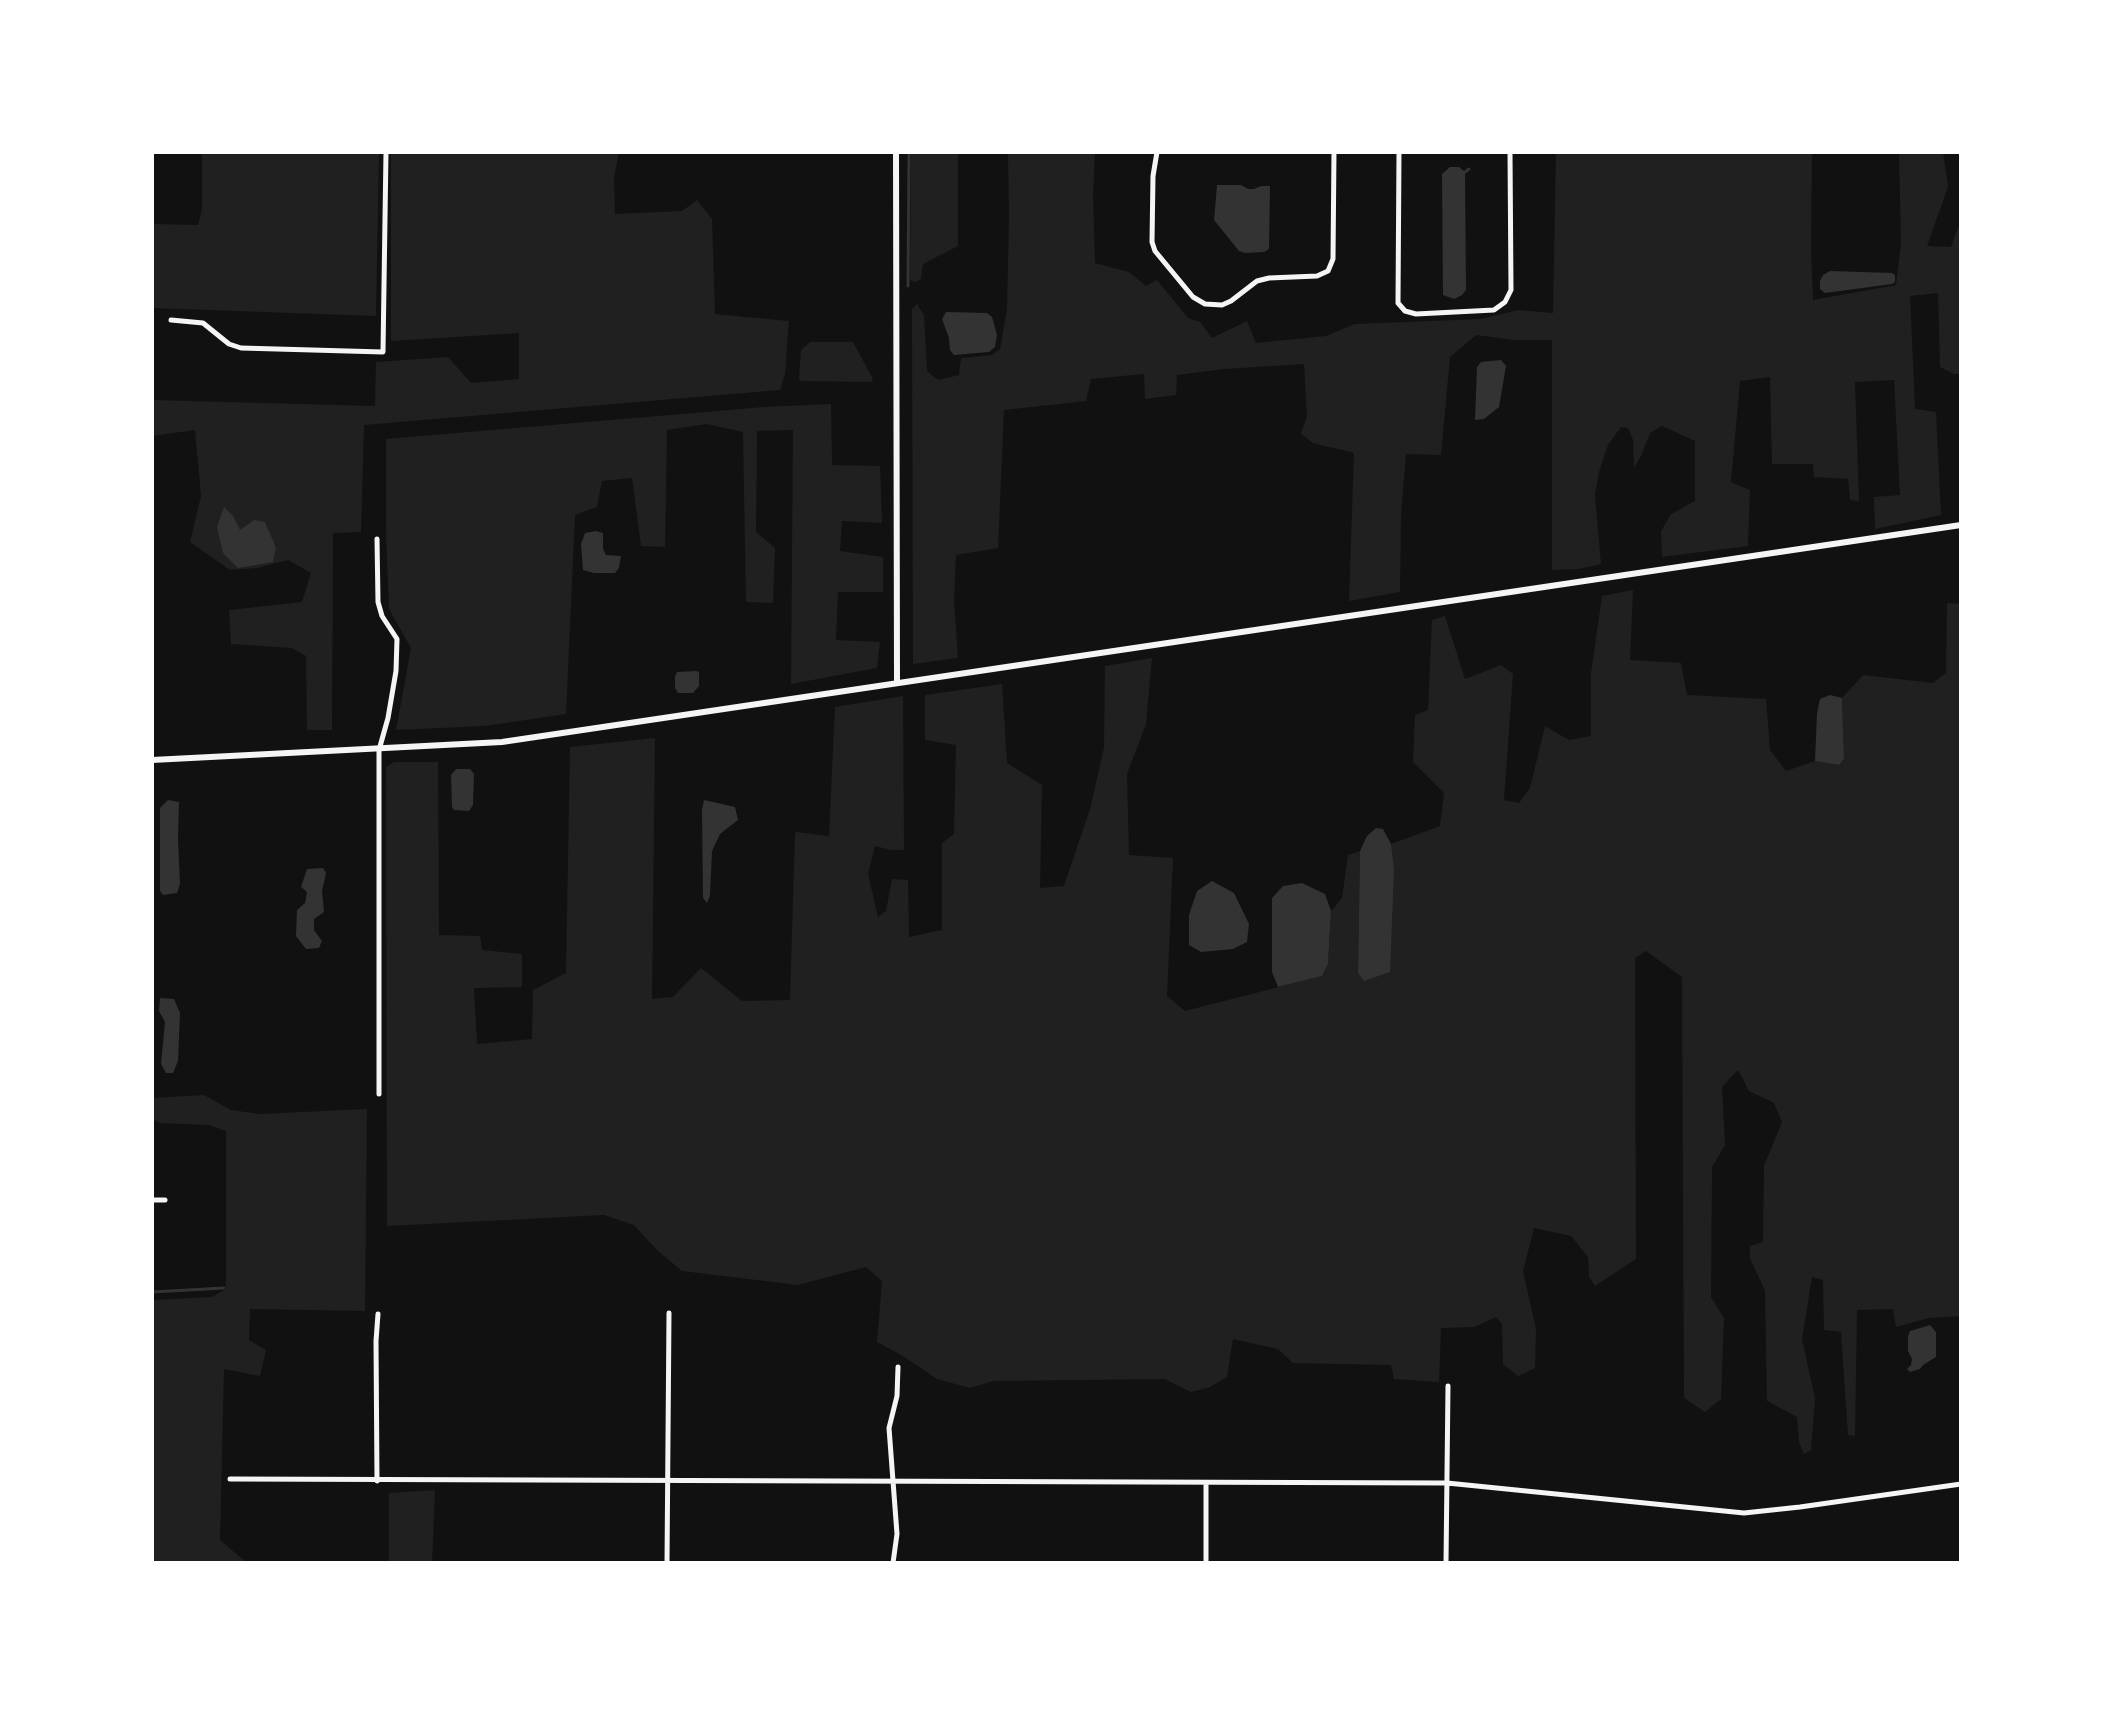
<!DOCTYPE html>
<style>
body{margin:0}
#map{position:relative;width:2113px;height:1715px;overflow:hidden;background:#111;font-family:"Source Sans 3",sans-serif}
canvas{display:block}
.frame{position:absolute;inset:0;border:154px solid #fff;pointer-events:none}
</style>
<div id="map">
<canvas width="2113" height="1715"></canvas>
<div class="frame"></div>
</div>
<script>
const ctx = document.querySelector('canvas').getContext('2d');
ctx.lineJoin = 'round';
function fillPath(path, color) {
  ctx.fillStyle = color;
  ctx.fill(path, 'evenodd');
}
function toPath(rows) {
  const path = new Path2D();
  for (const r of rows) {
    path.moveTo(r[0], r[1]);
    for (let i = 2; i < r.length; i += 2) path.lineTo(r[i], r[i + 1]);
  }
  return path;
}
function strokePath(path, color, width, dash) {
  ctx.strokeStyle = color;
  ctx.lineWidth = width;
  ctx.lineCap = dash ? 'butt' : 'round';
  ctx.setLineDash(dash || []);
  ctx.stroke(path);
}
const green = toPath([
 [202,152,379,152,376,316,152,308,152,224,198,225,202,209],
 [391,152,619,152,614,177,615,214,682,211,697,200,712,219,715,314,789,321,785,374,780,390,364,425,361,532,333,533,332,730,307,730,306,656,292,648,231,644,229,610,302,602,311,573,288,560,257,568,230,570,190,542,201,496,195,430,152,436,152,400,375,406,376,362,448,357,471,383,519,379,519,333,391,341],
 [911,152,958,152,958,246,923,264,921,279,915,282,910,280],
 [1008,152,1095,152,1093,195,1095,263,1129,272,1146,286,1157,280,1188,318,1200,322,1212,338,1247,321,1256,343,1326,336,1355,324,1481,319,1518,310,1553,313,1556,152,1812,152,1811,251,1813,300,1896,285,1901,243,1899,152,1943,152,1948,187,1927,246,1951,247,1961,220,1961,374,1954,374,1940,367,1938,293,1910,296,1915,409,1936,412,1941,515,1875,529,1874,497,1900,495,1894,380,1855,382,1859,501,1850,500,1848,479,1814,477,1813,464,1772,464,1770,377,1740,381,1731,482,1750,490,1748,546,1662,557,1661,531,1671,514,1695,501,1695,441,1662,426,1650,433,1641,456,1634,467,1633,440,1628,428,1621,427,1608,445,1599,472,1595,495,1601,564,1579,569,1552,570,1552,340,1514,340,1476,335,1450,357,1441,455,1406,454,1401,516,1400,592,1349,601,1354,453,1313,443,1301,434,1307,416,1304,364,1224,369,1177,375,1176,395,1145,399,1144,374,1091,379,1086,401,1004,410,998,548,956,555,954,600,958,658,913,664,912,309,917,304,924,315,927,371,938,380,959,375,961,358,992,355,1000,349,1007,309,1009,217],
 [810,342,853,342,873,379,871,382,801,381,799,379,801,350],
 [831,404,832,465,880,466,882,523,842,521,840,551,883,557,883,592,838,592,836,640,880,642,877,668,791,684,793,430,757,431,756,532,775,548,773,603,746,602,743,432,707,424,667,430,665,547,641,546,632,478,602,481,597,507,575,515,566,714,485,726,396,730,411,648,389,609,386,531,386,439,764,407],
 [1633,590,1630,660,1681,663,1687,695,1766,699,1770,750,1786,771,1815,761,1839,765,1844,759,1842,698,1863,675,1933,683,1946,673,1947,603,1961,604,1961,1316,1929,1318,1896,1327,1893,1309,1857,1310,1855,1436,1848,1435,1841,1332,1824,1330,1823,1280,1812,1277,1802,1339,1815,1398,1811,1450,1804,1454,1799,1442,1797,1417,1767,1401,1765,1291,1750,1258,1750,1246,1763,1242,1764,1166,1782,1122,1774,1103,1749,1091,1738,1070,1722,1087,1725,1145,1712,1167,1711,1297,1724,1318,1721,1399,1705,1412,1684,1398,1682,977,1646,951,1635,958,1636,1259,1595,1286,1589,1277,1588,1257,1571,1236,1534,1228,1523,1271,1536,1329,1535,1368,1518,1376,1503,1364,1502,1324,1496,1317,1474,1327,1441,1328,1439,1382,1394,1379,1391,1365,1293,1363,1278,1349,1233,1339,1227,1377,1210,1387,1191,1392,1165,1379,993,1381,970,1388,937,1379,903,1356,877,1342,882,1281,866,1267,798,1285,682,1271,658,1251,634,1225,604,1215,387,1226,386,767,394,762,438,762,439,935,480,936,482,950,522,954,522,987,474,988,477,1044,532,1039,533,990,566,973,570,747,655,738,652,999,673,997,701,968,742,1001,790,1000,795,832,829,836,835,707,903,696,904,850,891,850,875,846,868,874,878,917,886,911,892,879,908,880,909,937,942,930,942,843,954,834,956,745,925,740,925,695,1002,684,1007,763,1042,785,1040,888,1064,886,1090,809,1104,748,1105,666,1152,658,1146,724,1127,774,1129,855,1173,858,1167,996,1185,1011,1322,976,1328,964,1331,911,1342,898,1348,855,1360,851,1358,973,1394,868,1391,844,1440,826,1444,793,1413,762,1415,715,1428,710,1432,620,1445,616,1465,679,1501,665,1513,674,1504,800,1519,803,1530,788,1545,726,1569,740,1591,736,1591,673,1602,596],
 [204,1095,231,1110,259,1114,367,1109,365,1311,250,1309,249,1340,266,1350,260,1376,224,1369,220,1540,247,1563,152,1563,152,1300,212,1297,226,1289,226,1131,209,1125,160,1123,152,1119,152,1098],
 [435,1490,432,1563,389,1563,389,1493]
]);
const water = toPath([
 [1450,167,1459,167,1465,172,1466,290,1462,295,1454,299,1443,295,1442,174],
 [1217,185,1241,185,1248,189,1254,189,1261,186,1270,186,1269,249,1264,252,1245,253,1239,251,1214,220],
 [1830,271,1892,273,1895,275,1895,282,1892,284,1825,293,1820,289,1820,281,1823,275],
 [946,312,987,313,992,317,997,335,995,347,989,352,954,355,950,350,949,338,942,319],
 [1501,360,1506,366,1499,407,1484,419,1475,420,1477,367,1481,362],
 [224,507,233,516,240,530,254,520,265,522,276,548,273,562,238,568,223,553,217,527],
 [596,531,603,533,603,549,606,555,621,556,619,568,615,573,594,573,583,570,581,544,585,533],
 [696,671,699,672,699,686,693,693,678,693,675,688,675,677,677,672],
 [1830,695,1842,698,1844,759,1839,765,1815,761,1817,713,1820,699],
 [456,769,470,769,474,774,473,805,469,811,454,810,452,807,451,775],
 [168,800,179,802,178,839,180,884,177,893,163,895,160,891,160,808],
 [704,800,735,807,738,820,720,834,712,851,710,896,707,903,703,898,702,810],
 [1376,828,1383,829,1391,844,1394,868,1390,972,1364,981,1358,973,1360,851,1367,836],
 [323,868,326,873,322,891,324,912,314,919,314,930,322,941,319,948,306,949,296,936,297,910,305,903,307,892,301,887,307,869],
 [1212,881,1234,893,1249,924,1247,942,1233,949,1201,952,1189,945,1189,915,1197,891],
 [1302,883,1325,894,1331,911,1328,964,1322,976,1278,987,1272,972,1272,898,1283,886],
 [160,998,174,999,180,1013,178,1061,173,1073,166,1073,161,1064,165,1022,159,1011],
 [1930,1325,1936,1332,1936,1357,1923,1365,1920,1369,1910,1372,1907,1369,1911,1365,1912,1359,1908,1351,1908,1336,1910,1331]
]);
const stream = toPath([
 [1465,172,1469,169],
 [908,286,909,152],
 [152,1292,224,1288]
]);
const minor = toPath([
 [1157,152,1153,176,1152,242,1155,251,1193,297,1205,304,1222,305,1231,301,1257,281,1269,278,1317,276,1328,271,1333,259,1334,152],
 [1399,152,1398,303,1405,311,1416,314,1494,310,1505,302,1511,290,1510,152],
 [171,320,203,323,229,344,241,348,383,352,386,152],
 [377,539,378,602,382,616,397,639,396,671,388,718,379,750,379,1094],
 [152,1200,165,1200],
 [230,1479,1447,1483,1744,1513,1800,1507,1961,1484],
 [377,1481,376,1341,378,1314],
 [667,1563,669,1313],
 [893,1563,897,1534,889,1428,897,1396,898,1367],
 [1206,1563,1206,1483],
 [1446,1563,1448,1386]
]);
const tertiary = toPath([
 [896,152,897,683],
 [152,760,502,742,1961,525]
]);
fillPath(green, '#202020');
fillPath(water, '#333');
strokePath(stream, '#333', 3);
strokePath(minor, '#f5f5f5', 5);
strokePath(tertiary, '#f5f5f5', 6);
</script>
